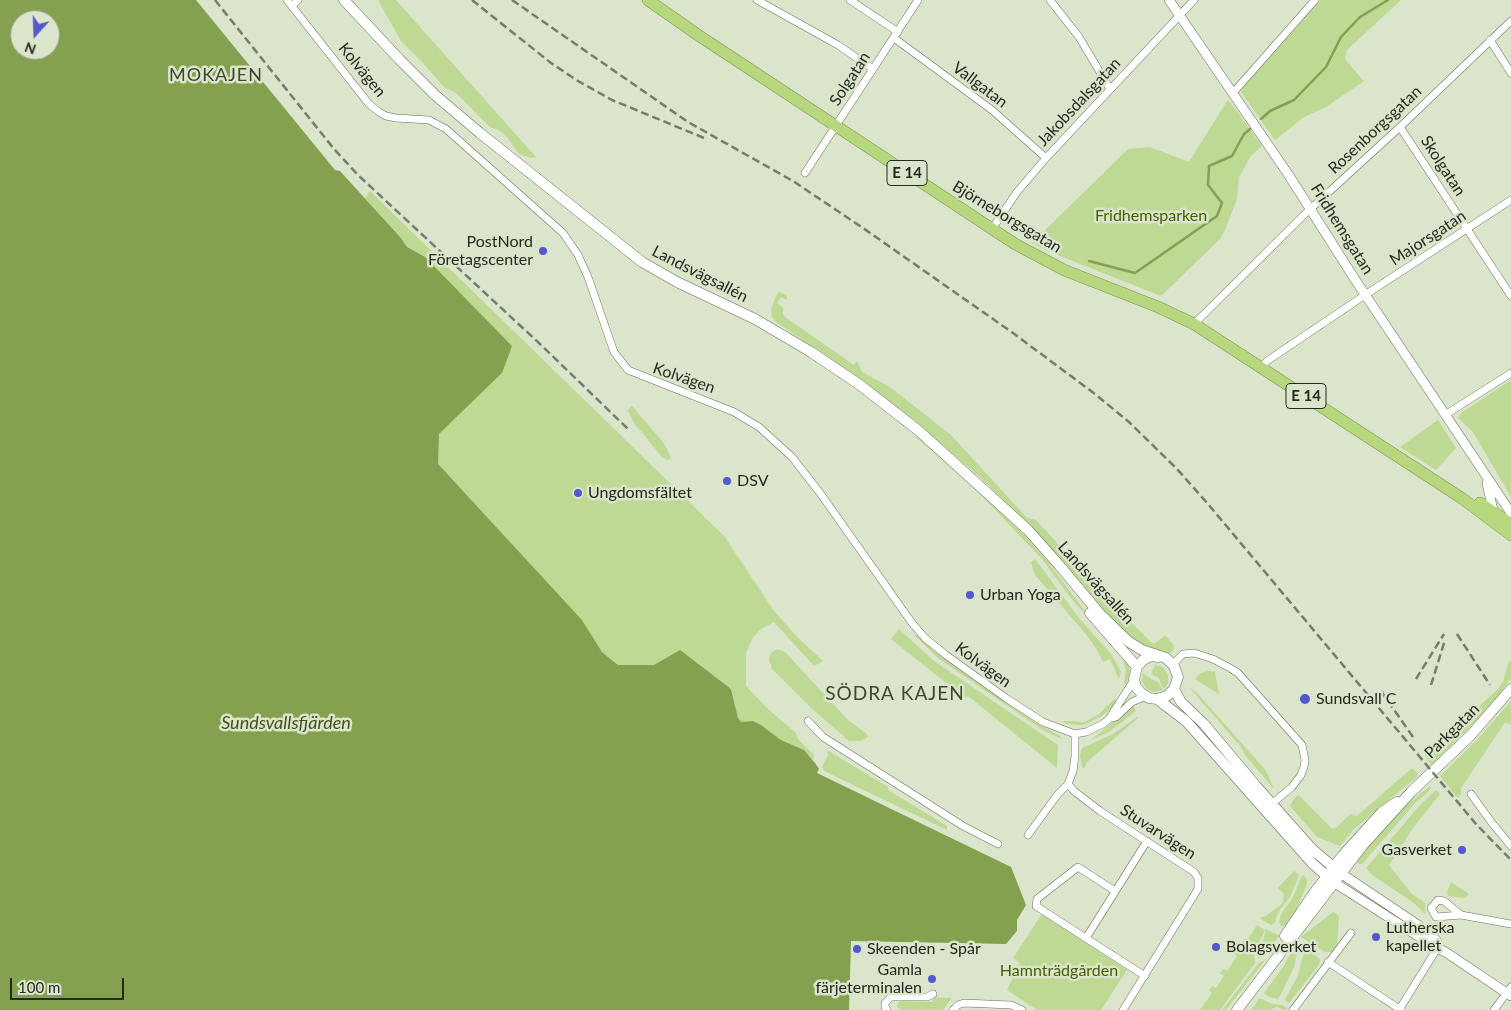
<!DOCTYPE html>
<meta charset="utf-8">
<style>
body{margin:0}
#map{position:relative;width:1511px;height:1010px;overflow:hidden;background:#dae5cb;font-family:Lato,sans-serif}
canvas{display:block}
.north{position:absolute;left:10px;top:10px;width:50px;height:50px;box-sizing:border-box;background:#dae5cb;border:1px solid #929a86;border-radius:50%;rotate:200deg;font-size:14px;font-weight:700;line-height:20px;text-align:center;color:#25291f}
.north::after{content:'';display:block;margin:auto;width:18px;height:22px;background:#5258ce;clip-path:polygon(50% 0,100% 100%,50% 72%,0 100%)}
.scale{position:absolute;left:10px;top:978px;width:114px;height:22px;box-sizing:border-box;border:2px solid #25291f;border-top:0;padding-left:6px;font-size:15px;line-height:18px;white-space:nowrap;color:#25291f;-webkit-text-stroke:4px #dae5cb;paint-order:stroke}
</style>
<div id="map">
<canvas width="1511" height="1010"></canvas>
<div class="north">N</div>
<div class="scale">100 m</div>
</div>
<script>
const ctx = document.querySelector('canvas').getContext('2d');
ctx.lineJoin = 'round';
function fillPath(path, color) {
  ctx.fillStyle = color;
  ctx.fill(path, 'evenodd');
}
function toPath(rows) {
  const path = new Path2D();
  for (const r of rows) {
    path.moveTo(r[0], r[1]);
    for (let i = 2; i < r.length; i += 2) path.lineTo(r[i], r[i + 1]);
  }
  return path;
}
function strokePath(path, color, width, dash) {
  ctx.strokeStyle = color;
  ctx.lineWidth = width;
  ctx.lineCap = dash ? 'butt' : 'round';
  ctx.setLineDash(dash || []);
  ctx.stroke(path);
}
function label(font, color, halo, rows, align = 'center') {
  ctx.font = font + ' Lato,sans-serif';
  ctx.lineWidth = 5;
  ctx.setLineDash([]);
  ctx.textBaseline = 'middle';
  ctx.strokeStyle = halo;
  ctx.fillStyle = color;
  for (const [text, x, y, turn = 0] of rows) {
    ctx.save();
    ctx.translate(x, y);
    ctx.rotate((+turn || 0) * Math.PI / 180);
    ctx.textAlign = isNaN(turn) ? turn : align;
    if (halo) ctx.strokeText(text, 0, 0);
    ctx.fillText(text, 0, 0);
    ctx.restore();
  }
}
const green = toPath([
 [378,0,396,0,536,157,531,158,519,154,507,137,498,130,490,127,455,92,445,88,422,62,401,41],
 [1321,0,1401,0,1347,50,1345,57,1347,62,1364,81,1326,107,1304,117,1275,140,1241,92,1243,88],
 [1227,101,1230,102,1262,146,1251,156,1239,177,1237,199,1225,230,1220,239,1161,296,1050,252,1032,243,1128,149,1150,147,1189,162],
 [370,191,724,536,774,611,797,637,823,661,814,666,774,622,761,629,753,637,746,653,746,686,768,709,796,733,798,739,814,755,814,758,812,759,804,750,781,740,761,725,753,721,741,723,738,718,731,688,654,665,618,665,602,652,582,620,437,464,439,434,502,373,425,257,407,247,401,238,365,198],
 [779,292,786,295,787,298,786,300,781,297,777,303,783,308,783,314,785,317,854,365,857,361,862,372,890,387,951,435,1027,518,1036,520,1117,608,1126,616,1136,618,1132,623,1153,644,1165,636,1167,637,1174,646,1173,651,1168,654,1140,645,1115,626,1051,548,981,478,914,420,827,356,776,322,772,317,771,310,776,296],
 [1511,380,1511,497,1473,432,1458,418,1461,413],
 [632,406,663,442,671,457,668,460,662,457,634,423,628,410],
 [1438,420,1456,448,1436,470,1400,447],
 [917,435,981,493,1021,532,1048,562,1081,606,1128,661,1130,671,1126,686,1124,682,1126,670,1123,659,1066,592,1043,560,977,491,915,436],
 [1035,559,1078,617,1111,654,1121,672,1119,679,1110,659,1103,662,1096,648,1085,633,1035,575,1031,562],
 [899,629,934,661,1058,745,1057,768,968,696,965,698,891,639],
 [914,635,916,635,969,676,1037,723,1060,736,1062,739,1044,731,958,672,938,658],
 [775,650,780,650,785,652,848,720,867,734,868,737,861,741,849,741,810,707,772,669,769,659,771,653],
 [1509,661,1511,661,1511,678,1499,695,1483,714,1431,765,1425,756,1498,689,1503,682],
 [1155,665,1163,667,1168,674,1168,683,1165,688,1162,687,1159,678,1151,674],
 [1209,671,1215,672,1219,694,1195,679,1201,673],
 [1143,673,1151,679,1158,682,1163,690,1154,692,1147,689,1142,682],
 [1189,687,1197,693,1261,765,1266,771,1274,789,1245,755,1241,747],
 [1116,699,1114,706,1102,716,1088,723,1081,725,1067,724,1063,722,1064,721,1085,722,1099,714,1113,700],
 [1511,701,1511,725,1505,722,1461,788,1461,794,1458,798,1440,776,1475,742],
 [1133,706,1136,711,1109,732,1091,740],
 [1137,717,1138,718,1087,762,1085,768,1082,768,1080,755,1082,748,1113,734],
 [827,750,888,787,888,790,947,826,947,830,824,771,822,767,828,755],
 [1412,768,1419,775,1353,830,1340,846,1317,837,1290,806,1295,797,1299,795,1332,829,1337,827,1350,814,1357,816],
 [1430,786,1431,788,1428,792,1416,802,1362,864,1359,864,1357,862,1365,848,1401,809],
 [1436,790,1440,794,1413,828,1389,865,1412,894,1425,903,1425,914,1414,903,1372,875,1366,868,1421,804],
 [1294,871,1299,875,1291,895,1278,913,1274,924,1271,925,1259,918,1266,916,1283,903,1284,894,1278,888],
 [1304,875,1307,880,1307,884,1296,911,1286,926,1281,926,1279,922,1281,914,1292,899,1302,876],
 [1451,882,1469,894,1465,898,1448,896,1447,892],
 [1333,912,1339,916,1337,946,1332,952,1325,952,1301,937],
 [1042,914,1127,970,1101,1010,1037,1010,1007,990,1020,963,1013,958],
 [1257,925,1265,930,1254,954,1255,963,1220,1010,1200,1010,1212,993,1209,990,1212,986,1216,988,1224,976,1220,973,1223,969,1227,971,1237,956,1234,953,1244,939,1247,940],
 [1266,929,1279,936,1267,952,1258,959,1257,953,1263,941],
 [1294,946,1298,949,1294,967,1281,994,1278,999,1269,997,1264,993,1284,966],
 [1307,950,1320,959,1319,965,1289,1003,1285,1000,1298,975,1303,956],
 [1266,959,1226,1010,1222,1010,1259,963],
 [933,997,952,998,943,1010,901,1010,896,1006,900,1001,933,1002],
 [1260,998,1272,1004,1282,1005,1288,1009,1284,1010,1277,1007,1269,1010,1251,1010]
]);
const water = toPath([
 [0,0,196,0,335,170,340,171,401,238,407,247,425,257,512,346,502,373,439,434,438,464,582,620,602,652,618,665,654,665,680,650,731,689,738,718,741,722,753,721,761,725,781,740,804,750,815,763,819,769,817,773,1011,867,1026,905,1017,920,1017,931,1006,944,851,941,849,1010,0,1010],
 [20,20,50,20,50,50,20,50]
]);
const stream = toPath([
 [1261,119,1270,111,1294,100,1326,67,1341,37,1360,17,1388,0],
 [1089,261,1135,273,1217,216,1222,203,1208,185,1209,166,1232,156,1244,134,1250,129]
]);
const minor = toPath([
 [287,0,369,104,379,112,386,116,396,118,429,120,446,129,563,233,578,255,588,277,614,352,628,370,734,412,759,427,792,457,820,493,912,623,925,638,946,655,1006,698,1043,722,1075,734,1086,732,1103,724,1109,719,1116,717,1132,702,1146,696],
 [757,0,838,45,873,69],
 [850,0,898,32],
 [1050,0,1079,37,1110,89],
 [292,6,298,0],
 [894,38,992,110,1046,158],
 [1490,40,1511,73],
 [1232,94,1315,0],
 [1400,127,1511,296],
 [805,173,918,0],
 [992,229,1017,192,1046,158,1194,0],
 [1194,324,1307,212,1400,127,1511,21],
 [1262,367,1267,361,1365,295,1511,200],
 [1445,415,1511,373],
 [1173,664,1183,654,1194,653,1213,659,1230,668,1238,673,1302,745,1305,760,1304,767,1301,775,1292,787,1269,806],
 [1109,719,1134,680],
 [808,721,823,737,963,826,998,844],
 [1075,734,1075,756,1073,771,1068,784,1074,791,1100,811,1194,872,1198,878,1198,889,1123,1010],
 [1471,794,1492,823,1511,846],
 [1028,835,1058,794,1068,784],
 [1115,891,1078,867,1037,899,1036,906,1145,976],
 [1461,915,1444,901,1438,900,1431,908,1436,917,1461,915,1511,924],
 [1086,938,1147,841],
 [1328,962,1401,1010],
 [887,1010,885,1007,885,1003,891,997,927,997,933,994],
 [953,1010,958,1005,964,1003,1011,1005,1022,1010],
 [1293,1010,1351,933],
 [1399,1010,1438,947],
 [1494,1010,1511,987]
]);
const tertiary = toPath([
 [1169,0,1288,174,1356,281,1511,513],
 [1487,483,1494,515],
 [1342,874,1418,925,1436,940,1438,947],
 [1335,883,1432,945,1447,953,1511,996]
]);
const secondary = toPath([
 [344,0,399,59,435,95,480,133,642,262,677,282,755,319,811,352,860,385,919,431,1028,530,1059,565,1100,614,1129,642,1142,650,1166,658,1174,666,1178,677,1174,689,1167,696,1157,699],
 [1090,613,1137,667],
 [1158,657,1151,656,1143,660,1137,667,1134,679,1136,687,1141,693,1149,698,1157,699,1186,721,1313,864,1335,883],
 [1174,689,1181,702,1204,724,1256,786,1312,849,1339,872],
 [1285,936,1314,893,1343,855,1382,812,1397,802],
 [1237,1010,1363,845,1412,791,1470,736,1511,689]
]);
const trunk = toPath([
 [648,0,698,35,1015,244,1064,270,1158,307,1194,324,1463,499,1511,535],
 [1480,503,1511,524]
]);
const rail = toPath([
 [215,0,334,149,358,175,540,344,628,429],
 [472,0,551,63,578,81,612,100,704,138],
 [512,0,688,122,793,181,863,228,1013,333,1095,394,1129,422,1177,469,1208,504,1476,824,1511,860],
 [1457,634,1490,685],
 [1416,679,1444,634],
 [1431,685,1445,640],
 [1381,691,1413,737]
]);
const markers = [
 [543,251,5,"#5258ce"],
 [727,481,5,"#5258ce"],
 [578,493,5,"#5258ce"],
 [970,595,5,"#5258ce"],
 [1305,699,6,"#5258ce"],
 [1462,850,5,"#5258ce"],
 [1376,937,5,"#5258ce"],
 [1216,947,5,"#5258ce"],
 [857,949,5,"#5258ce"],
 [932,979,5,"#5258ce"]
];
const shields = [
 [907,173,40],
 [1306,396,40]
];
const shieldNames = [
 ["E 14",907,173],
 ["E 14",1306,396]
];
const streetNames = [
 ["Kolvägen",362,70,51],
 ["Solgatan",850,79,-57],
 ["Vallgatan",980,85,37],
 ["Jakobsdalsgatan",1079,102,-47],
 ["Rosenborgsgatan",1375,130,-43],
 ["Skolgatan",1443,166,57],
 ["Björneborgsgatan",1007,217,31],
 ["Fridhemsgatan",1342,229,58],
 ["Majorsgatan",1428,238,-33],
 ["Landsvägsallén",700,274,27],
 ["Kolvägen",684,378,19],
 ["Landsvägsallén",1096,583,48],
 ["Kolvägen",983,665,36],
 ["Parkgatan",1452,731,-45],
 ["Stuvarvägen",1158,832,33]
];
const parkNames = [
 ["Fridhemsparken",1151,216],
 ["Hamnträdgården",1059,971]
];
const poiNames = [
 ["PostNord",533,242,"right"],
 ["Företagscenter",533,260,"right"],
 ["DSV",737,481],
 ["Ungdomsfältet",588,493],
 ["Urban Yoga",980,595],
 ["Sundsvall C",1316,699],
 ["Gasverket",1452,850,"right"],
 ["Lutherska",1386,928],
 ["kapellet",1386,946],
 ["Bolagsverket",1226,947],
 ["Skeenden - Spår",867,949],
 ["Gamla",922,970,"right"],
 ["färjeterminalen",922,988,"right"]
];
const neighbourhoodNames = [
 ["MOKAJEN",216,75]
];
const waterNames = [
 ["Sundsvallsfjärden",286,723]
];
const quarterNames = [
 ["SÖDRA KAJEN",895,694]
];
fillPath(green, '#bdd993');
fillPath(water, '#83a14f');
strokePath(stream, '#83a14f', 2.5);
strokePath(minor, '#656f57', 8);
strokePath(tertiary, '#656f57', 10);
strokePath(secondary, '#656f57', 11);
strokePath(trunk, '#7a954a', 12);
strokePath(minor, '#fff', 7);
strokePath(tertiary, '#fff', 9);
strokePath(secondary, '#fff', 10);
strokePath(trunk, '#b8d880', 11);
strokePath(rail, '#767d6c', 2.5, [8, 4]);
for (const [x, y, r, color] of markers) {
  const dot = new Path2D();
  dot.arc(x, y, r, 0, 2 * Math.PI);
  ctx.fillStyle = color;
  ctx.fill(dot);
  strokePath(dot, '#dae5cb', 2);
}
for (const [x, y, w] of shields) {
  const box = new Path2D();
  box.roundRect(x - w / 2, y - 12.5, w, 25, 4);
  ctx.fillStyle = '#dae5cb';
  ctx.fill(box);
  strokePath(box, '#25291f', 1);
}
label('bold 15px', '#25291f', null, shieldNames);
label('16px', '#25291f', '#dae5cb', streetNames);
label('16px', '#456000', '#dae5cb', parkNames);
label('16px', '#25291f', '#dae5cb', poiNames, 'left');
ctx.letterSpacing = '1px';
label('18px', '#3e4731', '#dae5cb', neighbourhoodNames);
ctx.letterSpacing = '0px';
label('italic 18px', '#3f5319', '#dae5cb', waterNames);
ctx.letterSpacing = '1px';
label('19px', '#3e4731', '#dae5cb', quarterNames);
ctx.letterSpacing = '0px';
</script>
